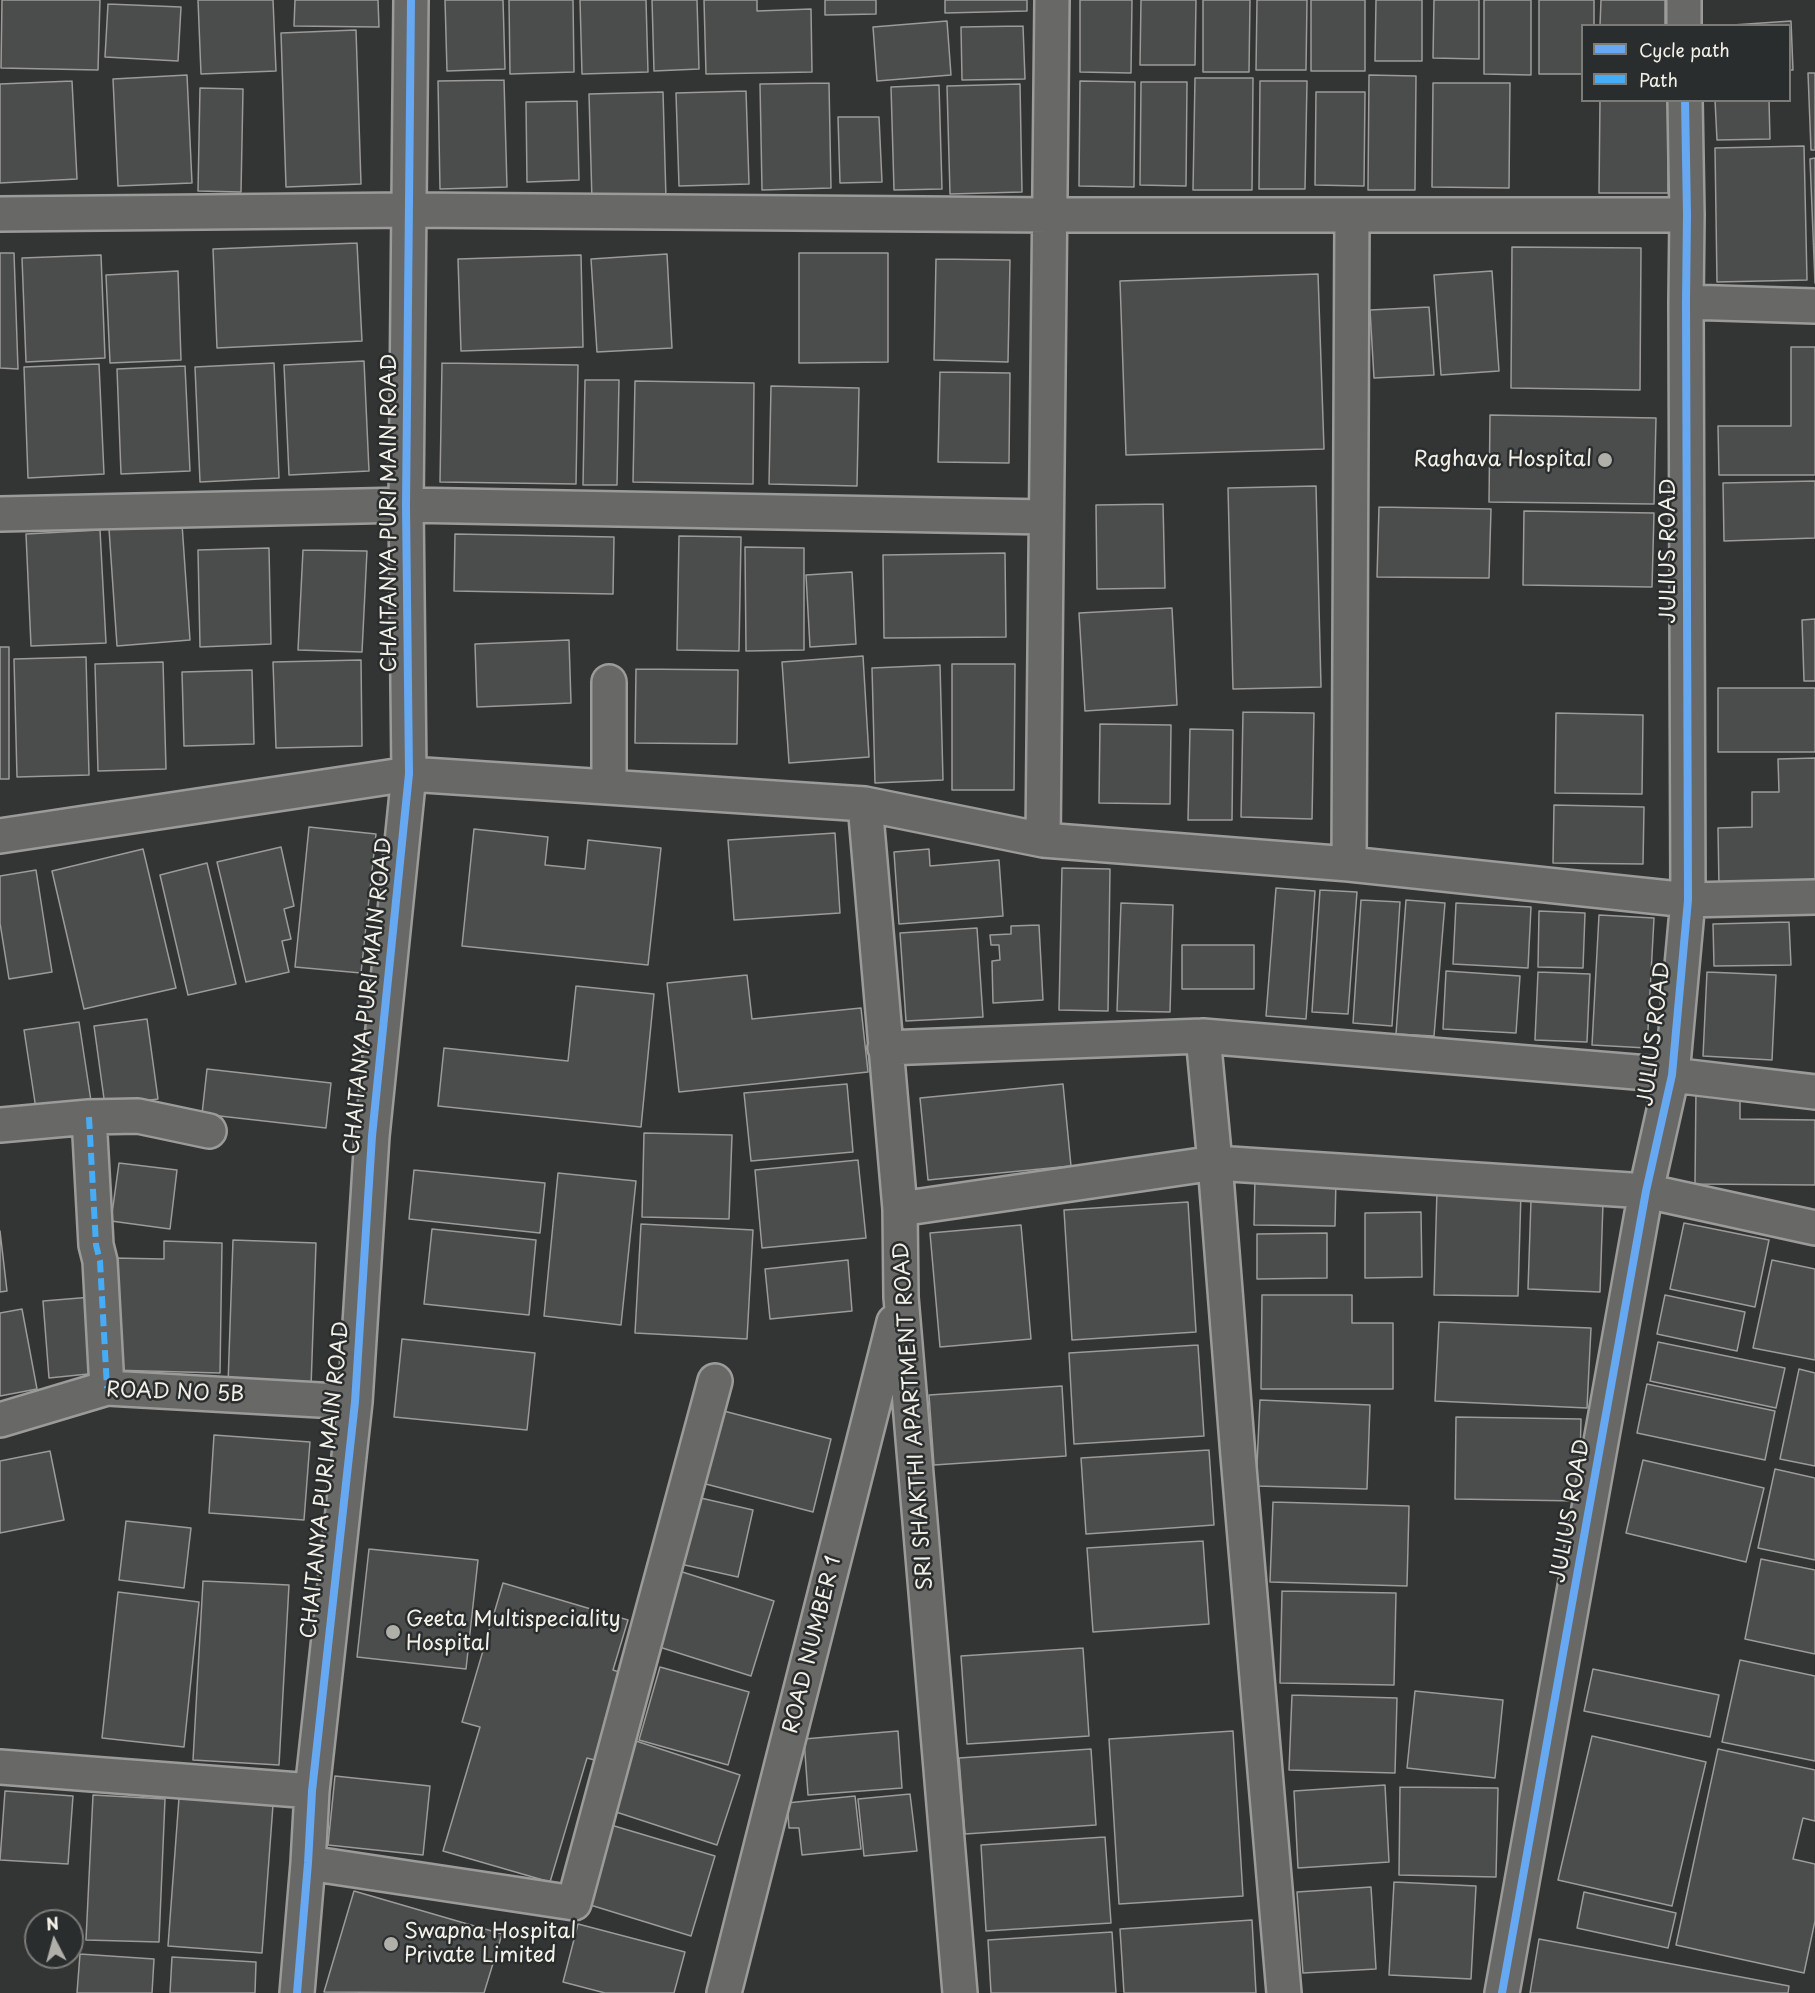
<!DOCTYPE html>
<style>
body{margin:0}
#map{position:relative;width:1815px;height:1993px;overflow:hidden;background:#333434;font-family:"Playpen Sans",sans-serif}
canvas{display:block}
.legend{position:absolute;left:1581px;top:24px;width:210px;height:78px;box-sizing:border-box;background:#2a2d2e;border:2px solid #7b7b78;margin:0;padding:8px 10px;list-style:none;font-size:18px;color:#f4f1e8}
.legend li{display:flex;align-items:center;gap:12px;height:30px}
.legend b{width:30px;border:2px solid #7b7b78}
.north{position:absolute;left:24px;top:1909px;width:60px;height:60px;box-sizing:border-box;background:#2a2d2e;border:2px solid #7b7b78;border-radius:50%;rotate:354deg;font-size:16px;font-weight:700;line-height:24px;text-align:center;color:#f4f1e8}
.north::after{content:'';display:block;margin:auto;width:21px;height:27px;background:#b0afa9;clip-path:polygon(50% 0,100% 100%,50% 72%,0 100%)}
</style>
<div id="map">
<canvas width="1815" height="1993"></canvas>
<ul class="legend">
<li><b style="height:8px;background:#66a8f1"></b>Cycle path</li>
<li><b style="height:8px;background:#46acf6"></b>Path</li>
</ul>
<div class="north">N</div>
</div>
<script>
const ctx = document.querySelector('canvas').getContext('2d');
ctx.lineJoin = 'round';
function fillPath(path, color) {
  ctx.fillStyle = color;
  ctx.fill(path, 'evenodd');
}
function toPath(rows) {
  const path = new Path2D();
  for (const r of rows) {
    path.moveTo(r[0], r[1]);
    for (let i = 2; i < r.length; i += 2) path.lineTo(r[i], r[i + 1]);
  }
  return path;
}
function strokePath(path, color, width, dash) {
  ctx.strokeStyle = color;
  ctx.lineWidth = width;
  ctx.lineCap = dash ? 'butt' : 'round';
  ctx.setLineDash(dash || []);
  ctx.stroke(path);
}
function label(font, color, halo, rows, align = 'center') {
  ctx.font = font + ' "Playpen Sans",sans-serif';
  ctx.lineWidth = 5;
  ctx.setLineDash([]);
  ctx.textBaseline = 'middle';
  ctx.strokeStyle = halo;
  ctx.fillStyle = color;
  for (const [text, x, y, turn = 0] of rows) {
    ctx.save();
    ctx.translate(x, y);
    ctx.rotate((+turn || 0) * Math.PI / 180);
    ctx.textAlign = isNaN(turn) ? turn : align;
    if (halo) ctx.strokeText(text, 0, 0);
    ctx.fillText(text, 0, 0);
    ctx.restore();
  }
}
const building = toPath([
 [2,0,100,0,98,70,1,68,2,0],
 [198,0,273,0,276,71,201,74,198,0],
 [295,0,378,0,379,27,294,26,295,0],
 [445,0,503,0,505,69,447,71,445,0],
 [509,0,573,0,574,72,510,74,509,0],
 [580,0,646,0,648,72,582,74,580,0],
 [652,0,697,0,699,69,654,71,652,0],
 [704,0,757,0,757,11,811,9,812,72,706,74,704,0],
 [825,0,876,0,876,14,825,15,825,0],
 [945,0,1027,0,1027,11,945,13,945,0],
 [1080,0,1132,0,1131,73,1080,72,1080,0],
 [1141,0,1196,0,1195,65,1140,65,1141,0],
 [1203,0,1250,0,1249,72,1203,72,1203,0],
 [1257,0,1307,0,1306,70,1256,70,1257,0],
 [1311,0,1365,0,1365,71,1311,71,1311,0],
 [1376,0,1422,0,1422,61,1375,61,1376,0],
 [1434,0,1479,0,1479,59,1433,58,1434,0],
 [1484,0,1531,0,1531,75,1484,74,1484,0],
 [1539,0,1594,0,1594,26,1582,26,1582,74,1539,74,1539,0],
 [1601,0,1665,0,1665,26,1600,26,1601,0],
 [108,4,181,7,178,61,105,57,108,4],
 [947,21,951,75,877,81,873,27,947,21],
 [1791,21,1793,70,1790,70,1790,26,1718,26,1791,21],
 [1023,26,1025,79,962,80,961,27,1023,26],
 [356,30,361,184,286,187,281,33,356,30],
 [1808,73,1815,73,1815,150,1811,150,1808,73],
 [187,75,192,183,118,186,113,79,187,75],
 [1369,75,1416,76,1415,190,1368,190,1369,75],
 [1195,78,1253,78,1252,190,1193,190,1195,78],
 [504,80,507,187,440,189,438,81,504,80],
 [72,81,77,179,0,183,0,84,72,81],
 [1080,81,1135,82,1134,187,1079,186,1080,81],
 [1260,81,1307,81,1305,189,1259,189,1260,81],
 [1141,82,1187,82,1186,186,1140,185,1141,82],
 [829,83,831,188,762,190,760,84,829,83],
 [1433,83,1510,83,1509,188,1432,187,1433,83],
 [1020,84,1022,192,950,194,947,86,1020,84],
 [939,85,942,189,894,190,891,87,939,85],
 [200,88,243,89,241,192,198,191,200,88],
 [746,91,749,184,679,186,676,93,746,91],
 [663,92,666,199,592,201,589,94,663,92],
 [1316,92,1365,92,1364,186,1315,185,1316,92],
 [1600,100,1668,100,1668,193,1599,193,1600,100],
 [1715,100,1769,100,1770,139,1717,140,1715,100],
 [577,101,579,180,527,182,526,102,577,101],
 [838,117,879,117,882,182,840,183,838,117],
 [1804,146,1807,280,1717,282,1715,148,1804,146],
 [1815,158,1815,283,1810,159,1815,158],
 [357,243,362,341,217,348,213,249,357,243],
 [1512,247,1641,248,1640,390,1511,388,1512,247],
 [0,253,14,253,18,369,0,368,0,253],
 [799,253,888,253,888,362,799,363,799,253],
 [667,254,672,348,597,352,591,259,667,254],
 [101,255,105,358,26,362,22,258,101,255],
 [581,255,583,347,461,351,458,259,581,255],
 [936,259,1010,260,1008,362,934,360,936,259],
 [178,271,181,360,110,363,106,275,178,271],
 [1492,271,1499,371,1441,375,1434,275,1492,271],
 [1318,274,1324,449,1126,455,1120,281,1318,274],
 [1429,307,1434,375,1374,378,1370,310,1429,307],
 [1791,347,1815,347,1815,475,1719,475,1718,426,1791,426,1791,347],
 [364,361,369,471,289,475,284,365,364,361],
 [274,363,279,478,200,482,195,367,274,363],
 [442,363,578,365,576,484,440,482,442,363],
 [99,364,104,474,28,478,24,367,99,364],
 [185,366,190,471,121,474,117,369,185,366],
 [940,372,1010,373,1009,463,938,462,940,372],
 [585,380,619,380,617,485,583,485,585,380],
 [635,381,754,383,753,484,633,482,635,381],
 [771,386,859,388,857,486,769,484,771,386],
 [1490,415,1656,418,1654,504,1489,502,1490,415],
 [1815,481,1815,538,1724,541,1723,483,1815,481],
 [1316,486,1321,687,1233,689,1228,488,1316,486],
 [1163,504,1165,588,1097,589,1096,505,1163,504],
 [1379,507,1491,509,1489,578,1377,577,1379,507],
 [1524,511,1654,513,1652,587,1523,585,1524,511],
 [182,524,190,640,117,646,109,529,182,524],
 [100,530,106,643,31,646,26,534,100,530],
 [455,534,614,537,613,594,454,591,455,534],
 [679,536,741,537,739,651,677,650,679,536],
 [745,547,804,548,804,650,746,651,745,547],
 [269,548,271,644,200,647,198,550,269,548],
 [303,550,367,551,362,652,298,650,303,550],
 [1005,553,1006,637,884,638,883,555,1005,553],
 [852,572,856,644,810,647,806,575,852,572],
 [1172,608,1177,705,1085,711,1079,613,1172,608],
 [1815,619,1815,681,1804,681,1802,620,1815,619],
 [569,640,571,703,477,707,475,644,569,640],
 [0,647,9,647,9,779,0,779,0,647],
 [863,656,869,757,789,763,782,662,863,656],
 [86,657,89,775,17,777,14,659,86,657],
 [361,660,362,746,276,748,273,662,361,660],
 [163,662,166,769,98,771,95,664,163,662],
 [952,664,1015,664,1014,790,952,790,952,664],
 [940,665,943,780,875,783,872,668,940,665],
 [636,669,738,670,737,744,635,743,636,669],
 [252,670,254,744,184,746,182,672,252,670],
 [1718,688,1815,688,1815,752,1718,752,1718,688],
 [1243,712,1314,713,1312,819,1241,817,1243,712],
 [1556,713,1643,715,1642,794,1555,793,1556,713],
 [1100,724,1171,725,1170,804,1099,803,1100,724],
 [1190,729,1233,730,1232,820,1188,820,1190,729],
 [1815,758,1815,887,1719,888,1718,828,1752,827,1752,792,1779,792,1778,759,1815,758],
 [1554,805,1644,807,1643,864,1553,863,1554,805],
 [309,827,376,834,361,973,295,967,309,827],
 [474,829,548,837,545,865,585,869,588,840,661,848,648,965,462,946,474,829],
 [835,833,840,913,734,920,728,840,835,833],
 [281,847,294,906,284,909,291,939,282,941,289,972,246,982,217,862,281,847],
 [143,849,176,988,84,1009,52,871,143,849],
 [929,849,930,866,999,860,1003,916,899,924,894,852,929,849],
 [207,863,236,984,188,995,160,875,207,863],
 [1062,868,1110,869,1108,1011,1059,1010,1062,868],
 [36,870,52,972,9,979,0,923,0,876,36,870],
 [1276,888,1315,891,1306,1019,1266,1016,1276,888],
 [1320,890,1357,892,1348,1014,1312,1012,1320,890],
 [1361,900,1400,902,1392,1026,1353,1023,1361,900],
 [1406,900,1445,903,1434,1036,1396,1034,1406,900],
 [1121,903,1173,905,1170,1012,1117,1011,1121,903],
 [1456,903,1531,907,1528,968,1453,964,1456,903],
 [1539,911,1585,913,1583,968,1538,967,1539,911],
 [1599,915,1654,918,1647,1048,1592,1045,1599,915],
 [1789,922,1791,965,1714,966,1713,924,1789,922],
 [1039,925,1043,1000,993,1003,992,961,1000,960,999,945,991,945,990,935,1011,934,1011,926,1039,925],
 [977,928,983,1017,906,1021,900,933,977,928],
 [1182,945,1254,945,1254,989,1182,989,1182,945],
 [1446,971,1520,976,1516,1033,1443,1029,1446,971],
 [1538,972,1590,974,1587,1042,1535,1040,1538,972],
 [1707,972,1776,975,1772,1060,1703,1056,1707,972],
 [747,975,752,1019,861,1008,868,1072,679,1092,667,983,747,975],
 [576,986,654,994,641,1127,438,1106,444,1048,568,1061,576,986],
 [147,1019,158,1099,105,1106,94,1026,147,1019],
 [79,1022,91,1101,36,1109,24,1030,79,1022],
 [207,1069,331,1083,326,1128,202,1114,207,1069],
 [847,1084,853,1152,751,1161,744,1093,847,1084],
 [1063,1084,1071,1166,928,1180,920,1098,1063,1084],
 [1696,1088,1740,1088,1740,1119,1815,1120,1815,1185,1695,1184,1696,1088],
 [644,1133,732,1135,729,1219,642,1217,644,1133],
 [858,1160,866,1238,762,1248,755,1170,858,1160],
 [119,1163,177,1170,170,1229,111,1221,119,1163],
 [414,1170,545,1183,540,1233,409,1219,414,1170],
 [558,1173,636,1181,621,1325,544,1316,558,1173],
 [1255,1176,1336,1178,1335,1226,1254,1225,1255,1176],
 [1437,1190,1521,1192,1518,1296,1434,1295,1437,1190],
 [1531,1200,1603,1203,1600,1292,1528,1289,1531,1200],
 [1188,1202,1196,1332,1072,1340,1064,1210,1188,1202],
 [1421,1212,1422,1277,1365,1278,1365,1213,1421,1212],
 [1684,1223,1769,1240,1755,1307,1670,1289,1684,1223],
 [641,1224,753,1230,747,1339,635,1333,641,1224],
 [1021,1225,1031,1339,940,1347,930,1233,1021,1225],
 [432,1229,536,1240,529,1315,424,1304,432,1229],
 [0,1231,7,1291,0,1292,0,1231],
 [1327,1233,1327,1278,1257,1279,1257,1234,1327,1233],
 [233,1240,316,1243,311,1387,228,1384,233,1240],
 [164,1241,222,1243,220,1373,111,1370,113,1258,164,1259,164,1241],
 [848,1260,852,1311,770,1319,765,1269,848,1260],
 [1772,1260,1815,1269,1815,1360,1753,1348,1772,1260],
 [1262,1295,1352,1295,1352,1323,1393,1323,1393,1389,1261,1389,1262,1295],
 [1665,1295,1745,1312,1737,1351,1657,1334,1665,1295],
 [92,1297,98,1373,49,1378,43,1301,92,1297],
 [22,1309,37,1389,0,1396,0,1313,22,1309],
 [1439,1322,1591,1328,1587,1408,1435,1401,1439,1322],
 [402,1339,535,1353,527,1430,394,1417,402,1339],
 [1658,1342,1785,1368,1776,1408,1650,1381,1658,1342],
 [1198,1345,1204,1436,1074,1444,1069,1353,1198,1345],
 [1799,1369,1815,1373,1815,1466,1780,1459,1799,1369],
 [1647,1384,1775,1411,1765,1460,1637,1433,1647,1384],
 [1062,1386,1066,1456,934,1465,929,1395,1062,1386],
 [1260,1400,1370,1405,1367,1489,1256,1486,1260,1400],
 [720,1410,831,1439,813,1512,702,1483,720,1410],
 [1456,1417,1581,1419,1579,1501,1455,1499,1456,1417],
 [214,1435,310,1442,304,1520,209,1513,214,1435],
 [1209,1450,1214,1525,1086,1534,1081,1458,1209,1450],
 [50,1451,64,1520,0,1533,0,1461,50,1451],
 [1643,1460,1764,1488,1746,1562,1626,1533,1643,1460],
 [1775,1469,1815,1478,1815,1560,1758,1548,1775,1469],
 [692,1496,753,1510,738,1577,676,1563,692,1496],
 [1273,1502,1409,1506,1407,1586,1270,1582,1273,1502],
 [126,1521,191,1528,184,1588,119,1580,126,1521],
 [1203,1541,1209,1624,1093,1632,1087,1548,1203,1541],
 [369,1549,478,1560,466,1669,357,1657,369,1549],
 [1761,1559,1815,1570,1815,1654,1745,1639,1761,1559],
 [676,1570,774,1601,751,1676,653,1645,676,1570],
 [203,1581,289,1585,279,1765,193,1760,203,1581],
 [503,1583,628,1620,613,1670,628,1675,602,1762,587,1758,550,1882,443,1851,480,1727,462,1722,503,1583],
 [1282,1591,1396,1593,1394,1685,1280,1683,1282,1591],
 [118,1592,199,1602,184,1747,102,1738,118,1592],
 [1083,1648,1089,1736,967,1744,961,1656,1083,1648],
 [1740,1660,1815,1676,1815,1761,1722,1742,1740,1660],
 [660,1667,749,1692,728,1765,639,1740,660,1667],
 [1593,1669,1719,1695,1710,1737,1584,1711,1593,1669],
 [1415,1691,1503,1700,1495,1778,1407,1768,1415,1691],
 [1292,1695,1397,1698,1395,1773,1289,1770,1292,1695],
 [898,1731,902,1788,808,1795,804,1739,898,1731],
 [1233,1731,1243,1896,1119,1904,1109,1739,1233,1731],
 [1592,1736,1706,1762,1672,1906,1558,1880,1592,1736],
 [636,1741,740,1775,717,1845,613,1811,636,1741],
 [1091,1749,1096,1825,965,1834,959,1758,1091,1749],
 [1718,1749,1815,1770,1815,1821,1803,1818,1793,1859,1815,1864,1815,1921,1804,1973,1676,1945,1718,1749],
 [335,1776,430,1786,423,1855,328,1845,335,1776],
 [1385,1785,1389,1862,1298,1868,1294,1791,1385,1785],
 [1400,1787,1498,1788,1496,1877,1399,1875,1400,1787],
 [5,1791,73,1796,68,1864,0,1860,5,1791],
 [910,1794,917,1851,864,1856,858,1799,910,1794],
 [93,1795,165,1799,159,1942,86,1940,93,1795],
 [855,1796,861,1849,802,1855,799,1828,789,1828,787,1803,855,1796],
 [179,1798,273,1805,262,1953,168,1946,179,1798],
 [611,1825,715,1856,691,1936,587,1904,611,1825],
 [1105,1837,1111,1923,986,1931,981,1845,1105,1837],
 [1394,1882,1476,1886,1471,1979,1389,1975,1394,1882],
 [1371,1887,1376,1969,1303,1973,1297,1892,1371,1887],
 [354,1891,502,1934,484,1993,324,1992,354,1891],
 [1584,1892,1676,1913,1668,1948,1577,1928,1584,1892],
 [1252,1920,1256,1993,1124,1993,1120,1929,1252,1920],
 [578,1924,685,1952,674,1993,605,1993,563,1982,578,1924],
 [1112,1932,1116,1993,991,1993,988,1940,1112,1932],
 [1539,1939,1789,1986,1788,1993,1530,1993,1539,1939],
 [80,1954,154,1959,152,1993,77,1993,80,1954],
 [172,1957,256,1962,255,1993,170,1993,172,1957]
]);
const minor = toPath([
 [1684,0,1684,26],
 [0,214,409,210,1050,215,1687,215],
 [1686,302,1815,306],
 [0,514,406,505,1046,517],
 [609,787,609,682],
 [865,804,900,1209,901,1297,960,1993],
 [0,836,409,774,865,804,1043,840,1349,864,1688,900,1815,897],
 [1043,840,1052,0],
 [1349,864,1352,215],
 [1203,1036,1215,1163,1238,1456,1284,1993],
 [885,1048,1203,1036,1672,1075,1815,1092],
 [89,1117,96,1245,100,1261,107,1388],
 [0,1125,89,1117,138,1116,209,1131],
 [900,1209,1215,1163,1646,1191,1815,1228],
 [0,1420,107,1388,355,1402],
 [0,1767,312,1791],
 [308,1863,574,1903,715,1381],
 [297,1993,308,1863,312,1791,355,1402,372,1136,409,774,406,505,411,0],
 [724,1993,894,1322],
 [1502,1993,1646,1191,1672,1075,1688,900,1686,302,1687,215,1685,100]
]);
const quiet = toPath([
 [89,1117,96,1245,100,1261,107,1388]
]);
const cycleway = toPath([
 [297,1993,308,1863,312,1791,355,1402,372,1136,409,774,406,505,411,0],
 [1502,1993,1646,1191,1672,1075,1688,900,1686,302,1687,215,1685,100]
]);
const markers = [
 [1605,460,8,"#b0afa9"],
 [393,1632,8,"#b0afa9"],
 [391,1944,8,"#b0afa9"]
];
const poiNames = [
 ["Raghava Hospital",1592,460,"right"],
 ["Geeta Multispeciality",406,1620],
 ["Hospital",406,1644],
 ["Swapna Hospital",404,1932],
 ["Private Limited",404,1956]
];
const streetNames = [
 ["CHAITANYA PURI MAIN ROAD",390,513,-90],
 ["JULIUS ROAD",1669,551,-90],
 ["CHAITANYA PURI MAIN ROAD",369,996,-84],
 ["JULIUS ROAD",1655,1034,-83],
 ["ROAD NO 5B",175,1393,2],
 ["SRI SHAKTHI APARTMENT ROAD",914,1416,-94],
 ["CHAITANYA PURI MAIN ROAD",326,1480,-84],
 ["JULIUS ROAD",1571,1511,-80],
 ["ROAD NUMBER 1",813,1645,-76]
];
fillPath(building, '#4b4c4c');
strokePath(building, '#9b9b99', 1.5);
strokePath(minor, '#9b9b99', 38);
strokePath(minor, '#686866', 33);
strokePath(quiet, '#46acf6', 6, [12, 6]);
strokePath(cycleway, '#66a8f1', 8);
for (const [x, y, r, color] of markers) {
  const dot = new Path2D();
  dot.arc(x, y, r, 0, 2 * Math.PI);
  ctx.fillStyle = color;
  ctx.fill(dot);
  strokePath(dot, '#2a2d2e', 2);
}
label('21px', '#f4f1e8', '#2a2d2e', poiNames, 'left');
label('21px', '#f4f1e8', '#2a2d2e', streetNames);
</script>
